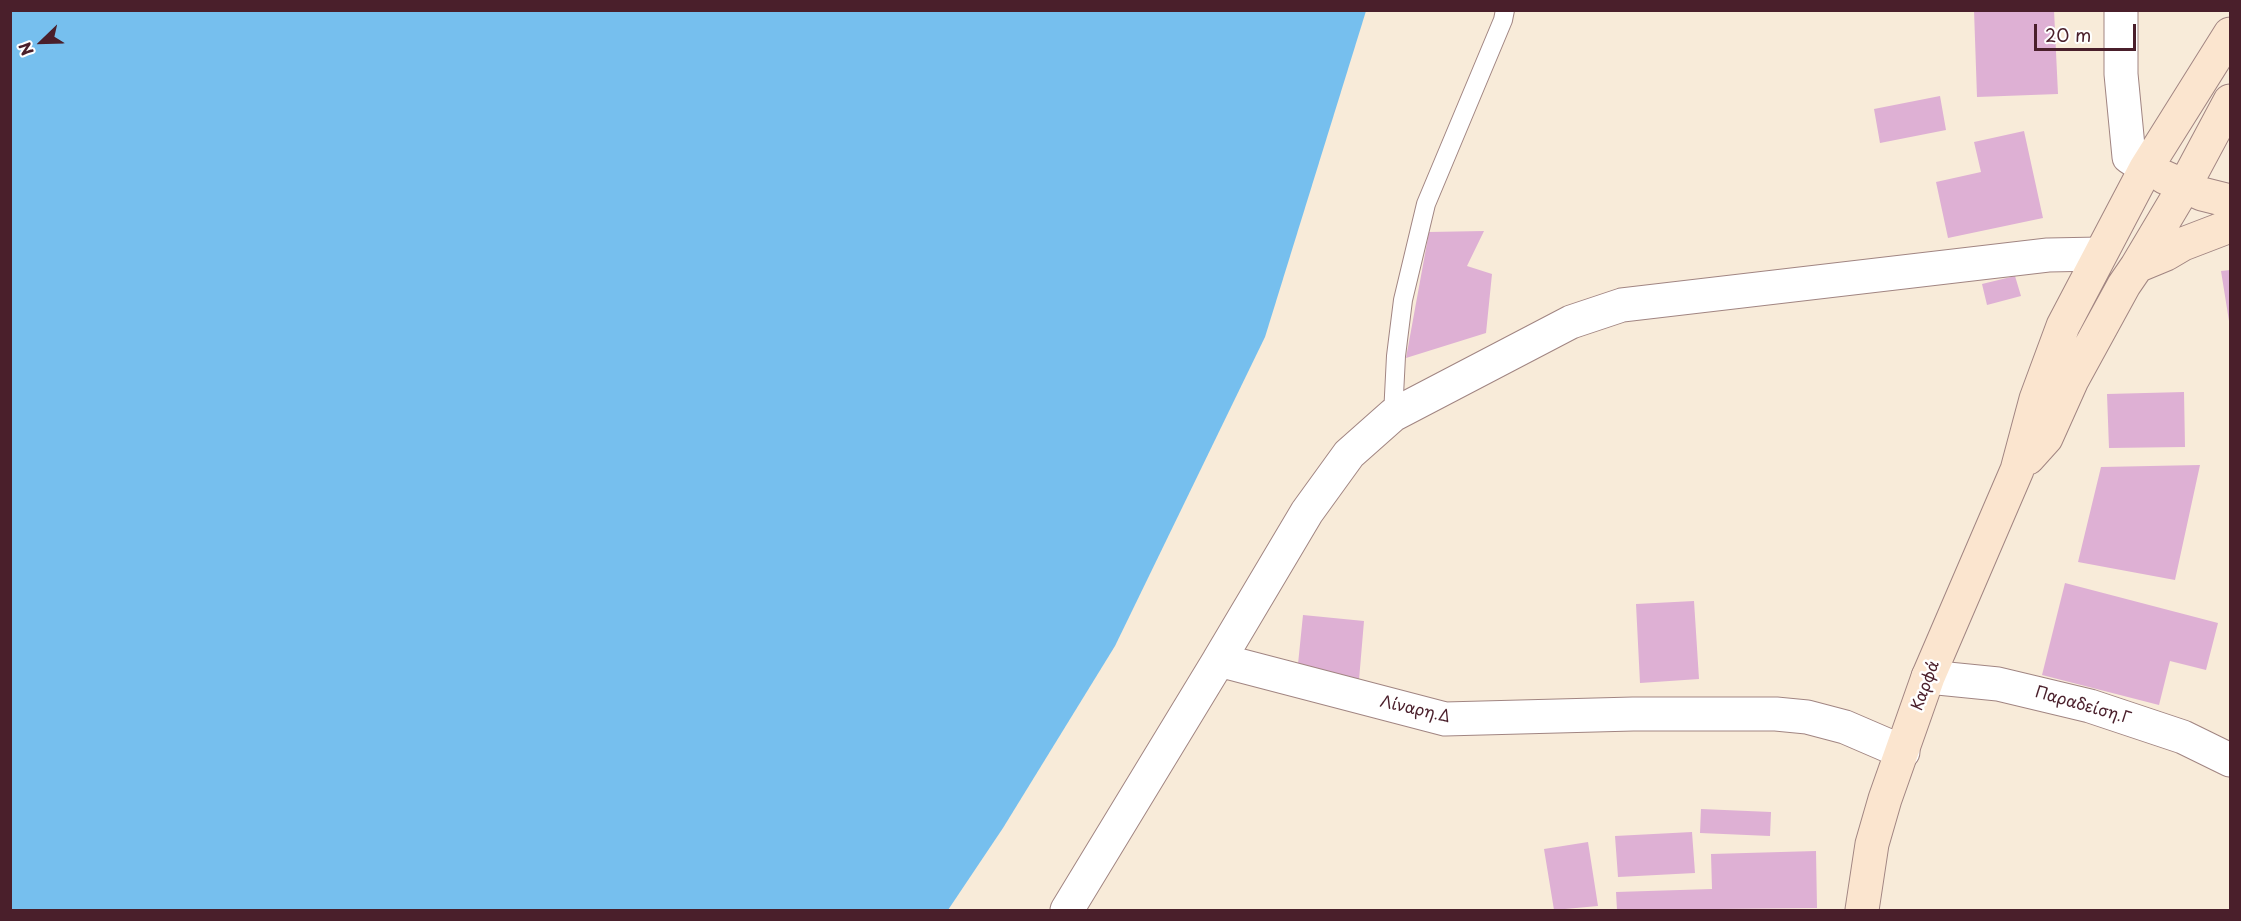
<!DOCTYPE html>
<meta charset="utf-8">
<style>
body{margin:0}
#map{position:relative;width:2241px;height:921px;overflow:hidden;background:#f8ebd9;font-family:"Playpen Sans",sans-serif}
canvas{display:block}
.frame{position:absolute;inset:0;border:12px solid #4a1f2b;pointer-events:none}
.north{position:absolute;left:12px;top:12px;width:60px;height:60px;-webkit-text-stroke:4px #fff;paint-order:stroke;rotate:247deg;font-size:16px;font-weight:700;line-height:24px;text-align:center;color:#4a1f2b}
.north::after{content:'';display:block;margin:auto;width:21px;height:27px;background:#4a1f2b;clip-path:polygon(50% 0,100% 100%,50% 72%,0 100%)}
.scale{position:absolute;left:2034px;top:24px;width:102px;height:27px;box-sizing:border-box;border:3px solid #4a1f2b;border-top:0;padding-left:8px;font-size:18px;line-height:21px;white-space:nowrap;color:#4a1f2b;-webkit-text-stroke:4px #fff;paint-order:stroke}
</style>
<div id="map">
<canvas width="2241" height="921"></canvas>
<div class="frame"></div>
<div class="north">N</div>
<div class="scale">20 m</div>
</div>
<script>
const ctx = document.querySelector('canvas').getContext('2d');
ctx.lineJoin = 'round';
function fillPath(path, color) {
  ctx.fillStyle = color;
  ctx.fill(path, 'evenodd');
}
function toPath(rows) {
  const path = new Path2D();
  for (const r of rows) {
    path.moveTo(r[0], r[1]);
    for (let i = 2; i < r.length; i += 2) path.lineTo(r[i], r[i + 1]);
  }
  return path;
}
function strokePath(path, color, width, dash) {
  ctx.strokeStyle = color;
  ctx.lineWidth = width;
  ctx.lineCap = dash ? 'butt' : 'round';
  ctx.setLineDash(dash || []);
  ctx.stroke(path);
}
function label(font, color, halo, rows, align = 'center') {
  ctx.font = font + ' "Playpen Sans",sans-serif';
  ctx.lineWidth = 5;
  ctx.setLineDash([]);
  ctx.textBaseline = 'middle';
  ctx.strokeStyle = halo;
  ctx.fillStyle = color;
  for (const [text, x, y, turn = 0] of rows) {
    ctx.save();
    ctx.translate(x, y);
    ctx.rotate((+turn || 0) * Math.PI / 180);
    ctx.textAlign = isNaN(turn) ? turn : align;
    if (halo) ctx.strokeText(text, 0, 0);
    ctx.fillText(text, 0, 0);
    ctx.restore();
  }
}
const water = toPath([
 [10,11,11,10,1366,11,1265,337,1115,646,1003,828,948,910,11,910]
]);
const building = toPath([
 [1974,10,2054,10,2058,94,1977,97],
 [1940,96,1946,130,1880,143,1874,109],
 [2024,131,2043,218,1948,238,1936,182,1981,172,1974,142],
 [1484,231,1467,266,1492,274,1486,333,1406,358,1429,232],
 [2230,270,2230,321,2229,321,2221,271],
 [2015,276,2021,296,1987,305,1982,284],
 [2184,392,2185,447,2109,448,2107,394],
 [2200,465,2175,580,2078,562,2101,467],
 [2065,583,2218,623,2206,670,2170,661,2159,705,2042,675],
 [1694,601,1699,679,1640,683,1636,604],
 [1303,615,1364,621,1359,680,1297,674],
 [1701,809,1771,812,1770,836,1700,833],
 [1692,832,1695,873,1618,877,1615,836],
 [1588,842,1598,906,1554,910,1544,849],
 [1816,851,1817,908,1617,910,1616,892,1712,889,1711,854]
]);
const lane = toPath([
 [1393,415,1396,356,1403,300,1426,204,1503,20,1505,10]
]);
const street = toPath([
 [2121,10,2121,74,2129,157,2146,168],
 [1219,660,1307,512,1349,454,1393,415,1571,322,1622,305,2048,255,2100,254],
 [1928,677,1998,684,2090,706,2183,737,2230,760],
 [1067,910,1219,660,1445,719,1633,714,1776,714,1807,717,1845,727,1903,752]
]);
const secondary = toPath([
 [2164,177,2202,194,2230,201],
 [2137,266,2166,254,2183,244,2230,226],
 [2028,458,2046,438,2072,380,2124,285,2137,266,2184,187,2230,101],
 [1862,910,1872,844,1885,799,1928,677,2017,470,2036,399,2063,326,2146,168,2230,34]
]);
const streetNames = [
 ["Καρφά",1926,686,-70],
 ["Παραδείση.Γ",2083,706,16],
 ["Λίναρη.Δ",1415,710,13]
];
fillPath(water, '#76bfee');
fillPath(building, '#deb0d4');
strokePath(lane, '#a18582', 20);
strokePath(street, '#a18582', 35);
strokePath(secondary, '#a18582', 35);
strokePath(lane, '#fff', 18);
strokePath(street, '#fff', 33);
strokePath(secondary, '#fbe5cf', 33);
label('16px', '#4a1f2b', '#fff', streetNames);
</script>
